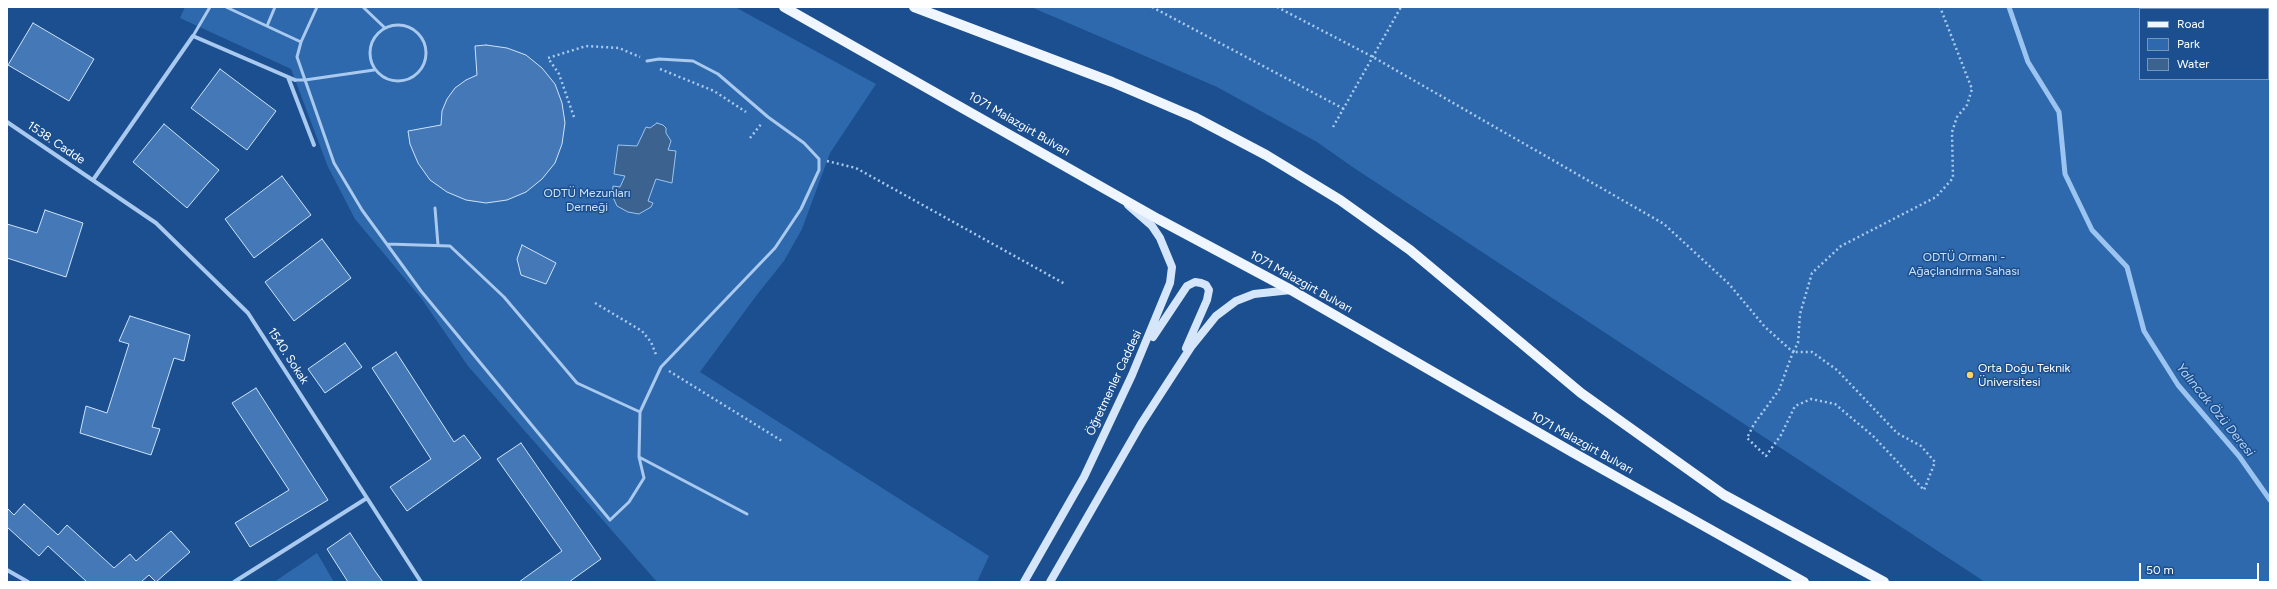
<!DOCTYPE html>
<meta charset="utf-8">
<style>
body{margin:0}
#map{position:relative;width:2277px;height:589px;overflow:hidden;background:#1b4f8f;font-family:Figtree,sans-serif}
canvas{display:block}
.frame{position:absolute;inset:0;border:8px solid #fff;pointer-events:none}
.legend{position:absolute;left:2139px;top:8px;width:130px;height:72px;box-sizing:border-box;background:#1b4f8f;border:1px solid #7695bc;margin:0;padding:5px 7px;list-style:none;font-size:12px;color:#fff}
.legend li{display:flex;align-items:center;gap:8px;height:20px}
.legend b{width:20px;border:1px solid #7695bc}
.scale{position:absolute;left:2139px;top:563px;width:120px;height:18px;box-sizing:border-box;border:2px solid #fff;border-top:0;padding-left:5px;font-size:12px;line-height:14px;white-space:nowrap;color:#fff;-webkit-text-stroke:3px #1b4f8f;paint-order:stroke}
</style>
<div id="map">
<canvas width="2277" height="589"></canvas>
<div class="frame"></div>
<ul class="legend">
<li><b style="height:5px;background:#f0f6ff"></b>Road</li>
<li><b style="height:11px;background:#2e69ad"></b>Park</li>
<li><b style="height:11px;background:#3c6290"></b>Water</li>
</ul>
<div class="scale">50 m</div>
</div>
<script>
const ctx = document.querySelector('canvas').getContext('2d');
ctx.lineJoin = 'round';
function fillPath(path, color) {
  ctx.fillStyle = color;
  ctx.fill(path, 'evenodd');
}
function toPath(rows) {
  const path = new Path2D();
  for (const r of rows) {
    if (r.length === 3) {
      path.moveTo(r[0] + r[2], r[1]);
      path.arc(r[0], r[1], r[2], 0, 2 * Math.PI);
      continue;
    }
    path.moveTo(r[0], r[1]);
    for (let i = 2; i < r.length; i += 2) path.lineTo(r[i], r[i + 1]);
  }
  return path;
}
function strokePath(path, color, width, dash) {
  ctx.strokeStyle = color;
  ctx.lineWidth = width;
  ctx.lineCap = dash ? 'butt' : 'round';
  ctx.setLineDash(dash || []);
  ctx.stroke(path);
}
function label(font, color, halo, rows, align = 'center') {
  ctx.font = font + ' Figtree,sans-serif';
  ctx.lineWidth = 3;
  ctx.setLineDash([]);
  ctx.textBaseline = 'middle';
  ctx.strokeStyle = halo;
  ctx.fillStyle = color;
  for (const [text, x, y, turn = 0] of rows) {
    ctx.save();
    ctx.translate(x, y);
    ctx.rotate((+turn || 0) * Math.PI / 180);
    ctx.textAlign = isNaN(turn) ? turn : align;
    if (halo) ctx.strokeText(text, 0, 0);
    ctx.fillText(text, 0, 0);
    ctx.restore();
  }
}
const green = toPath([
 [185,7,735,7,876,84,830,153,802,229,784,261,756,296,700,372,989,556,977,582,657,582,468,366,421,298,355,219,328,167,291,69,180,18],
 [1031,7,2270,7,2270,582,1985,582,1354,168,1317,142,1217,87],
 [2140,9,2268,9,2268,79,2140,79],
 [317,553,334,582,274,582]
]);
const water = toPath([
 [657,123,663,125,666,128,666,133,671,141,668,150,676,151,672,183,656,179,648,201,653,203,651,207,639,214,628,212,617,206,612,195,613,186,620,187,625,176,614,174,618,145,637,146,646,127,650,128,657,123]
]);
const stream = toPath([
 [2009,7,2028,62,2059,112,2065,174,2092,230,2127,267,2144,331,2178,385,2239,456,2270,500]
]);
const building = toPath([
 [33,23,94,59,69,101,8,65,33,23],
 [486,45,507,48,526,55,542,68,555,84,562,103,565,123,562,144,555,163,542,179,526,192,507,200,486,203,466,200,447,192,430,180,418,163,410,144,408,131,441,125,442,111,447,99,455,88,466,80,477,75,475,46,486,45],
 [220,69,276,111,247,150,191,108,220,69],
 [164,124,219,170,187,208,133,162,164,124],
 [282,176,311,215,254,258,225,219,282,176],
 [45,210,83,223,66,277,7,258,7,224,37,233,45,210],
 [322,239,351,278,294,321,265,282,322,239],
 [522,245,556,263,546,284,521,275,517,259,522,245],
 [130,316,190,335,184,361,174,358,152,427,160,429,151,455,80,433,86,406,107,413,129,344,119,341,130,316],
 [345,343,362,367,325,393,308,369,345,343],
 [396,352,454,442,464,435,481,458,407,511,390,487,431,459,372,368,396,352],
 [256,388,328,500,250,547,235,523,289,490,232,403,256,388],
 [521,443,601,559,569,582,519,582,562,551,497,459,521,443],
 [24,504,58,535,67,525,114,568,130,554,136,561,171,531,190,552,156,582,149,575,141,582,87,582,48,546,39,556,7,527,7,508,14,515,24,504],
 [350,533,375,571,383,582,348,582,327,549,350,533]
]);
const path = toPath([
 [1152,7,1344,109],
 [1277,7,1373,57,1664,224,1729,284,1765,327,1793,352,1779,390,1754,424,1747,438,1766,456,1781,435,1795,406,1811,399,1835,404,1873,436,1924,490,1935,462,1921,446,1897,433,1837,370,1812,352,1793,352,1798,343,1800,314,1812,273,1841,246,1936,197,1953,178,1952,132,1957,117,1967,105,1972,89,1940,7],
 [2254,7,2256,9],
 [2268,26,2270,29],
 [660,69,714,91,746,112],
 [574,117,559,74,548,58,586,46,619,48,640,57],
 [1333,127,1401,7],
 [750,138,762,123],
 [827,161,856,168,1065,284],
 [595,303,642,331,651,342,657,357],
 [669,371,782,441]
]);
const lane = toPath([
 [226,7,301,42],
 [317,7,301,42,297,57,334,163,362,210,421,291,610,520,629,502,644,478,639,457,640,412,661,367,775,248,801,209,819,170,819,159,804,143,768,117,718,74,693,61,659,59,647,61],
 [363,7,385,28],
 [398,53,28],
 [267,26,275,7],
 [193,36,210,7],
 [295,80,305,80,374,70],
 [435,208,438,245],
 [387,244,450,246,504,297,577,383,640,412],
 [639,457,747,514]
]);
const street = toPath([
 [288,77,314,145],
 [7,122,156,223,248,313,421,582],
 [93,180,193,36,295,80],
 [7,570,28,582],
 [234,582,367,498]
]);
const secondary = toPath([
 [1153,337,1187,286,1195,282,1201,283,1206,285,1209,290,1207,300,1186,348],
 [1024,582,1084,477,1132,375,1170,283,1172,267,1160,238,1152,226,1128,205],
 [1050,582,1141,424,1191,347,1216,316,1236,301,1254,294,1291,290]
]);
const primary = toPath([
 [784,7,1158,219,1291,290,1572,452,1804,582],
 [914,7,1112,82,1194,117,1266,155,1340,200,1410,250,1581,393,1724,495,1884,582]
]);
const markers = [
 [1970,375,4,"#ffd166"]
];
const streetNames = [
 ["1071 Malazgirt Bulvarı",1019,124,30],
 ["1538. Cadde",56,143,34],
 ["1071 Malazgirt Bulvarı",1301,282,29],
 ["1540. Sokak",288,356,57],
 ["Öğretmenler Caddesi",1114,383,-65],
 ["1071 Malazgirt Bulvarı",1582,443,29]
];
const parkNames = [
 ["ODTÜ Mezunları",587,193],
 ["Derneği",587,207],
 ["ODTÜ Ormanı -",1964,257],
 ["Ağaçlandırma Sahası",1964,271]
];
const poiNames = [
 ["Orta Doğu Teknik",1978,368],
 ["Üniversitesi",1978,382]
];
const waterNames = [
 ["Yalıncak Özü Deresi",2215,410,51]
];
fillPath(green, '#2e69ad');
fillPath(water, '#3c6290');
strokePath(water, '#9cc4f0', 1);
strokePath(stream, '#9cc4f0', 5);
fillPath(building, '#4478b7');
strokePath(building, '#cfe3fa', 1);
strokePath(path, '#a9c9ee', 2.5, [2, 3]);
strokePath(lane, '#a9c9ee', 3);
strokePath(street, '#a9c9ee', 4);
strokePath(secondary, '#d6e6fa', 8);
strokePath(primary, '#f0f6ff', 10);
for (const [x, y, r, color] of markers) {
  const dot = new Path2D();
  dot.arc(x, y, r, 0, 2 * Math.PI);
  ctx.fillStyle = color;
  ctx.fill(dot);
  strokePath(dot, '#1b4f8f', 1.5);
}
label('12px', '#fff', '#1b4f8f', streetNames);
label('12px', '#cfe3fa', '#1b4f8f', parkNames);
label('12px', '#fff', '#1b4f8f', poiNames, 'left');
label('italic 13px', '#b5d3f5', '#1b4f8f', waterNames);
</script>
